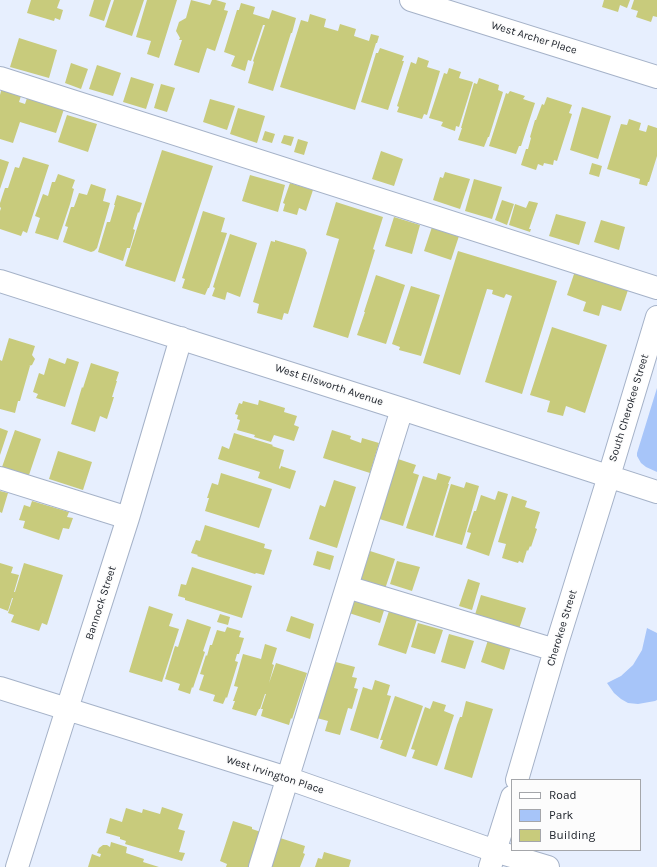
<!DOCTYPE html>
<style>
body{margin:0}
#map{position:relative;width:657px;height:867px;overflow:hidden;background:#e7effe;font-family:Karla,sans-serif}
canvas{display:block}
.legend{position:absolute;left:511px;top:779px;width:130px;height:72px;box-sizing:border-box;background:#fcfcfc;border:1px solid #a4a6aa;margin:0;padding:5px 7px;list-style:none;font-size:12px;color:#21262e}
.legend li{display:flex;align-items:center;gap:8px;height:20px}
.legend b{width:20px;border:1px solid #a4a6aa}
</style>
<div id="map">
<canvas width="657" height="867"></canvas>
<ul class="legend">
<li><b style="height:5px;background:#fff"></b>Road</li>
<li><b style="height:11px;background:#a7c5f9"></b>Park</li>
<li><b style="height:11px;background:#c8cb7c"></b>Building</li>
</ul>
</div>
<script>
const ctx = document.querySelector('canvas').getContext('2d');
ctx.lineJoin = 'round';
function fillPath(path, color) {
  ctx.fillStyle = color;
  ctx.fill(path, 'evenodd');
}
function toPath(rows) {
  const path = new Path2D();
  for (const r of rows) {
    path.moveTo(r[0], r[1]);
    for (let i = 2; i < r.length; i += 2) path.lineTo(r[i], r[i + 1]);
  }
  return path;
}
function strokePath(path, color, width, dash) {
  ctx.strokeStyle = color;
  ctx.lineWidth = width;
  ctx.lineCap = dash ? 'butt' : 'round';
  ctx.setLineDash(dash || []);
  ctx.stroke(path);
}
function label(font, color, halo, rows, align = 'center') {
  ctx.font = font + ' Karla,sans-serif';
  ctx.lineWidth = 3;
  ctx.setLineDash([]);
  ctx.textBaseline = 'middle';
  ctx.strokeStyle = halo;
  ctx.fillStyle = color;
  for (const [text, x, y, turn = 0] of rows) {
    ctx.save();
    ctx.translate(x, y);
    ctx.rotate((+turn || 0) * Math.PI / 180);
    ctx.textAlign = isNaN(turn) ? turn : align;
    if (halo) ctx.strokeText(text, 0, 0);
    ctx.fillText(text, 0, 0);
    ctx.restore();
  }
}
const green = toPath([
 [657,388,657,472,646,467,641,463,637,456,637,453],
 [647,628,657,633,657,700,655,701,638,704,628,703,621,699,614,693,607,683,621,676,633,665,642,650]
]);
const building = toPath([
 [31,0,60,0,57,8,63,10,60,20,55,18,54,21,27,13],
 [94,0,111,0,104,21,89,16],
 [114,0,144,0,132,36,105,27],
 [147,0,177,0,159,58,147,54,151,41,136,37],
 [191,0,210,5,212,0,216,0,226,3,224,10,228,11,215,51,207,48,199,73,174,65,182,40,179,40,180,38,176,31,179,22,186,18],
 [604,0,630,0,627,8,620,5,618,12,602,7],
 [634,0,657,0,657,17,653,16,651,22,636,17,638,11,631,9],
 [241,3,255,7,253,14,266,18,269,19,272,10,296,18,292,33,291,33,273,91,248,83,254,62,253,61,265,25,263,25,251,61,248,60,245,71,231,66,235,56,224,52,237,10,239,10],
 [310,14,326,19,324,27,338,31,340,24,356,29,354,36,369,41,371,34,379,36,377,43,376,43,355,110,280,87,301,20,308,22],
 [19,38,57,50,49,78,10,67],
 [380,48,404,56,402,61,404,61,388,110,361,102,376,53,378,53],
 [418,57,429,61,427,67,440,71,427,115,424,114,422,119,397,112,399,107,397,106,411,62,416,64],
 [71,63,88,69,81,89,65,83],
 [97,65,121,73,113,96,89,89],
 [449,68,461,72,459,78,473,82,459,127,456,126,455,131,441,126,443,122,429,118,444,73,447,74],
 [131,77,154,84,146,109,123,102],
 [479,78,499,85,498,90,503,92,489,137,488,137,484,147,458,140,462,128,461,128,474,83,477,84],
 [161,84,175,88,167,112,154,108],
 [2,87,22,93,19,102,25,104,27,98,64,109,56,133,20,122,13,143,0,139,0,95],
 [510,91,525,96,523,99,535,103,521,146,519,146,516,154,489,146,506,93,508,94],
 [547,97,572,105,569,113,572,114,557,161,554,160,553,165,544,163,543,166,538,164,536,170,521,165,526,149,528,149,531,138,530,137,535,120,536,120,542,104,544,105],
 [210,99,235,106,227,130,203,122],
 [582,107,611,116,598,159,570,150],
 [238,108,265,116,257,143,230,134],
 [67,115,97,124,88,152,58,142],
 [629,119,641,123,639,130,646,132,648,125,657,128,657,156,649,182,648,182,647,186,639,184,640,179,607,169,621,124,627,125],
 [265,131,275,134,272,143,262,140],
 [284,135,294,137,291,146,281,143],
 [298,139,308,142,304,155,294,152],
 [162,150,213,166,175,282,125,266],
 [381,151,403,159,394,186,372,179],
 [23,157,49,165,27,233,23,231,21,236,0,229,0,211,1,208,0,207,0,203,5,188,8,188,15,167,19,168],
 [0,159,9,162,0,189],
 [592,163,602,166,599,177,589,174],
 [445,172,470,179,460,209,433,200,440,177,443,178],
 [58,174,75,180,72,188,74,189,70,204,58,240,35,233,40,218,35,216,43,194,48,196,52,182,55,182],
 [250,175,285,185,278,212,242,201],
 [474,179,502,187,492,219,465,211],
 [290,183,313,190,306,211,299,208,297,215,283,211,285,204,283,203],
 [91,184,106,189,103,201,110,203,97,248,94,251,91,252,63,242,68,227,65,226,71,207,74,207,79,193,87,195],
 [117,195,142,203,139,213,138,212,133,229,135,230,130,248,127,248,123,261,98,252,107,222,110,222,115,205,114,205],
 [502,200,514,204,507,225,495,220],
 [529,201,538,203,529,229,531,229,530,232,509,225,515,204,526,208],
 [336,202,383,217,373,249,375,250,348,338,313,327,339,239,326,235],
 [203,211,225,218,221,232,227,233,209,288,208,288,205,295,182,288,185,279,182,278],
 [556,214,586,222,579,245,549,236],
 [394,217,420,225,412,254,385,246],
 [601,220,625,227,619,250,594,242],
 [432,227,459,236,451,260,424,251],
 [230,234,257,243,240,297,227,292,225,300,212,296,215,288,213,287],
 [275,240,305,249,307,253,288,314,284,313,282,320,257,313,259,304,253,302,271,241,275,242],
 [458,251,557,281,522,394,485,382,512,296,506,294,504,298,492,294,493,290,487,289,460,375,423,363],
 [576,268,629,287,621,311,602,305,599,316,583,311,586,302,567,295],
 [376,275,405,285,386,344,357,335,365,312,364,312],
 [411,286,440,295,421,356,399,350,400,347,392,344],
 [552,327,607,345,585,413,566,406,563,416,547,412,550,401,530,395],
 [9,338,35,346,32,355,35,359,32,365,29,366,30,366,20,401,18,401,15,413,0,409,0,360,2,361],
 [49,358,65,364,67,358,79,362,65,407,36,398,38,394,33,392,39,373,44,375],
 [91,363,119,372,116,381,117,381,112,397,114,397,107,419,100,416,95,432,71,424,82,387,83,388],
 [259,400,285,408,284,412,297,416,294,425,299,427,294,441,274,435,271,442,254,437,255,435,237,430,240,420,237,419,238,415,235,414,239,403,242,404,243,401,258,405],
 [0,428,8,431,0,455],
 [15,430,41,439,29,475,2,467],
 [332,430,351,436,350,439,361,443,362,438,379,443,370,473,323,458],
 [234,433,273,445,272,446,284,450,279,468,280,469,281,466,296,471,290,489,258,478,260,472,218,459,222,446,229,449],
 [58,451,92,462,83,490,49,479],
 [395,458,416,465,413,473,419,475,403,526,376,518],
 [221,473,272,489,259,528,205,511,209,498,207,498,212,483,218,485],
 [438,473,451,477,448,484,449,484,433,536,406,528,423,476,436,480],
 [334,480,356,487,337,548,309,539,320,505,325,507],
 [466,482,479,486,462,545,435,537,451,484,464,488],
 [0,491,8,493,2,513,0,512],
 [498,491,508,494,489,556,466,548,471,533,467,532,474,511,476,511,481,495,495,500],
 [512,496,527,501,525,507,540,512,535,528,537,529,531,547,530,546,528,551,527,550,523,563,519,561,518,563,502,558,506,544,498,542],
 [32,501,69,512,67,517,73,518,69,529,63,528,59,540,23,528,25,521,19,520,24,505,30,507],
 [205,525,265,544,264,548,272,550,264,575,256,573,255,574,197,556,198,555,191,553,196,540,200,541],
 [317,551,334,556,330,570,313,565],
 [370,551,395,559,385,589,360,582],
 [397,561,420,567,412,591,390,584],
 [0,563,13,567,11,573,19,575,14,592,15,592,24,563,63,575,47,625,42,623,39,631,11,622,14,615,8,613,13,598,12,598,8,611,0,608],
 [192,567,252,586,242,618,185,600,185,598,178,596,181,584,186,585],
 [468,579,480,583,472,610,459,606],
 [355,594,386,604,380,623,349,613],
 [481,595,526,608,518,632,474,618],
 [149,606,173,614,169,626,179,629,162,682,129,672],
 [390,608,418,616,406,654,378,645],
 [220,614,230,617,228,625,217,622],
 [291,616,314,624,310,639,286,631],
 [187,619,211,627,203,651,205,652,193,688,192,687,190,694,178,690,180,684,165,679,175,646,178,647],
 [418,623,443,630,435,654,411,647],
 [227,627,241,631,239,637,244,638,239,654,237,654,235,661,238,662,227,698,226,697,223,704,213,701,215,695,199,690,204,675,200,674,206,655,207,656,210,645,212,645,217,630,225,632],
 [449,634,474,641,465,669,441,662],
 [488,640,511,647,504,670,481,662],
 [265,644,277,648,272,664,274,665,269,683,276,663,307,673,292,719,291,718,289,725,261,716,263,709,261,709,266,694,265,694,260,709,259,709,256,716,232,709,235,701,233,701,238,687,234,686,243,654,261,659],
 [332,661,355,667,352,677,357,678,354,688,358,689,352,709,348,708,340,735,325,731,328,721,313,717],
 [375,680,390,685,387,695,391,696,378,739,350,730,363,687,372,690],
 [395,696,423,706,406,757,380,748,383,740,380,740],
 [433,701,446,705,444,711,454,715,440,758,437,766,412,758,415,750,411,749,425,707,430,709],
 [466,701,493,709,472,778,444,769,457,725,460,717,462,717],
 [162,807,183,814,178,829,185,831,179,852,185,853,182,861,125,844,126,841,120,839,120,837,106,833,110,818,122,822,126,808,142,813,143,809,160,814],
 [233,821,252,827,252,829,264,833,253,867,226,867,227,864,220,861],
 [277,837,305,846,303,853,305,854,300,867,267,867],
 [111,842,127,847,126,853,144,859,143,862,159,867,88,867,92,854,100,857,101,854,97,853,99,848,103,845,107,845,110,847],
 [324,852,351,860,349,867,315,867,318,858,322,859]
]);
const minor = toPath([
 [411,0,657,77],
 [0,78,657,288],
 [0,281,402,409,657,492],
 [0,478,128,518],
 [347,587,555,650],
 [0,688,287,778,495,851,548,867],
 [517,780,555,650,609,476,657,317],
 [17,867,67,709,128,518,181,338],
 [260,867,402,409],
 [490,867,512,797]
]);
const streetNames = [
 ["West Archer Place",534,38,17],
 ["West Ellsworth Avenue",329,385,18],
 ["South Cherokee Street",629,408,-73],
 ["Bannock Street",101,603,-72],
 ["Cherokee Street",562,628,-73],
 ["West Irvington Place",275,775,18]
];
fillPath(green, '#a7c5f9');
fillPath(building, '#c8cb7c');
strokePath(minor, '#a5b2c8', 24);
strokePath(minor, '#fff', 22);
label('11px', '#21262e', '#fcfcfc', streetNames);
</script>
